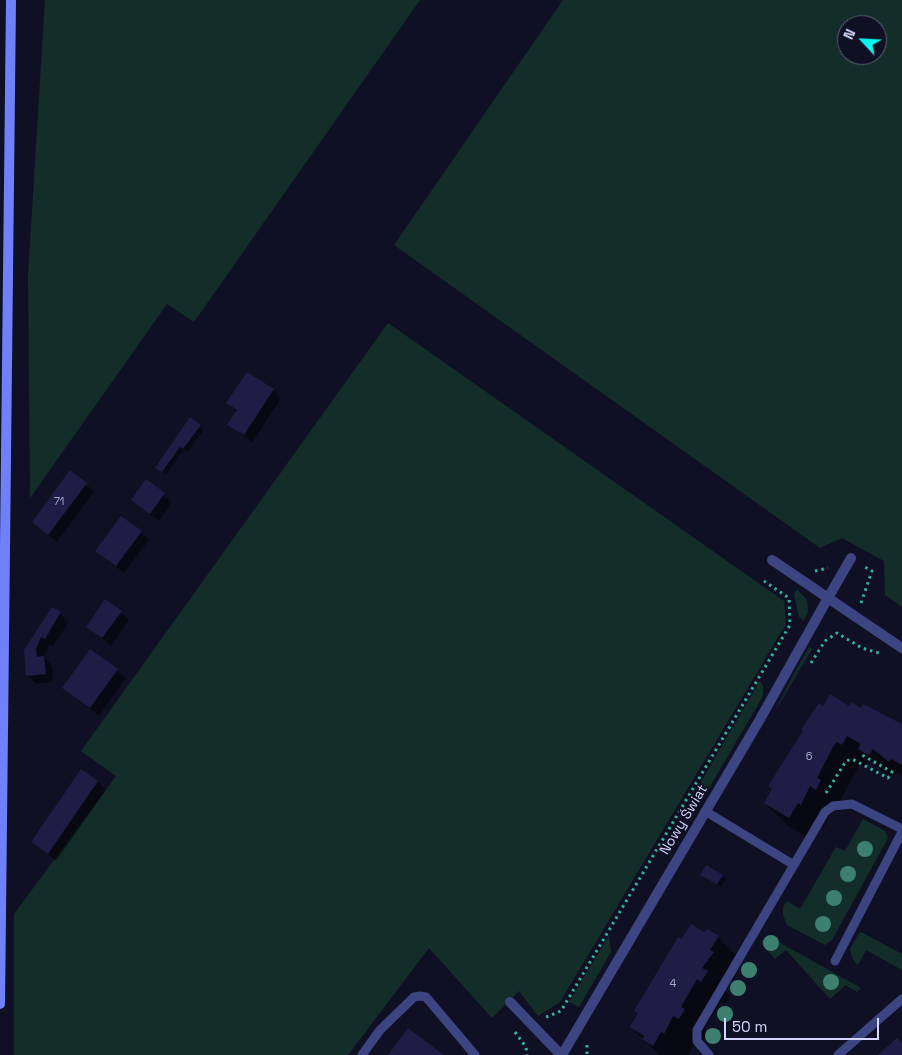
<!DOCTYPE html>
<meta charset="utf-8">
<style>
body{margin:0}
#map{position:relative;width:902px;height:1055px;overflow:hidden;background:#101025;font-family:"Space Grotesk",sans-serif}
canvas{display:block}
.north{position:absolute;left:837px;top:15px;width:50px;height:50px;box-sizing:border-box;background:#101025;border:1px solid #5f5f7b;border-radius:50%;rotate:295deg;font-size:14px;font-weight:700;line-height:20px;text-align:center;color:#d5d6fd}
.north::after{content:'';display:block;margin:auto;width:18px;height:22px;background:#09f5eb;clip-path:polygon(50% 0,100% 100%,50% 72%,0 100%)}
.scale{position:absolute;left:724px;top:1018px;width:155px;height:22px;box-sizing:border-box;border:2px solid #d5d6fd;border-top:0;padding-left:6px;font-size:15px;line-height:18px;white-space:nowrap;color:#d5d6fd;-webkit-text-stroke:4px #101025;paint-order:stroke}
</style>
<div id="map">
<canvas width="902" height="1055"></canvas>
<div class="north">N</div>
<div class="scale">50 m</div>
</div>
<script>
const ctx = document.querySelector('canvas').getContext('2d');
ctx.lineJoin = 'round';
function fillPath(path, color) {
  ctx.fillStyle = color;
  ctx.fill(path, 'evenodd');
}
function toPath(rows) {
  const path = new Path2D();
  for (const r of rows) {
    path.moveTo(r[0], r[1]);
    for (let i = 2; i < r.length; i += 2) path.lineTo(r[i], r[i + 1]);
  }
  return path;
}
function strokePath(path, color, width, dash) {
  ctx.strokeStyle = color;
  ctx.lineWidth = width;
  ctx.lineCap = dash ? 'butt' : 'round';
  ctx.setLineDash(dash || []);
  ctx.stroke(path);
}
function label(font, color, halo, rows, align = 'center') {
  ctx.font = font + ' "Space Grotesk",sans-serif';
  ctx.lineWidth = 4;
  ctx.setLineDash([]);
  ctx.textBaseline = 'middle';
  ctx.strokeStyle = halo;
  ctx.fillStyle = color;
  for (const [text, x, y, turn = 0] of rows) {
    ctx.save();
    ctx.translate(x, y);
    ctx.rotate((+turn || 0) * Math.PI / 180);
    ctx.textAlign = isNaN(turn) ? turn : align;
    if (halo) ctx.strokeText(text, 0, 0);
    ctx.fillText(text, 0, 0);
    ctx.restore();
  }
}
const green = toPath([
 [45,0,420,0,194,322,167,304,30,498,28,275],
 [563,0,902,0,902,607,885,595,884,561,842,538,820,548,394,245],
 [847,25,877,25,877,55,847,55],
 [388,323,784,601,786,624,560,1002,538,1016,519,991,492,1018,429,948,348,1055,14,1055,14,914,116,776,81,751],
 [797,589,807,600,808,611,804,621,799,617,794,594],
 [809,647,812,649,774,713,791,679],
 [760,681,763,686,763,696,742,732,709,788,695,792],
 [863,819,885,831,888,838,832,940,825,945,787,925,783,915,783,907,787,901,800,909,836,847,845,851],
 [859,933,863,933,902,954,902,970,866,950,858,965,856,963,852,958,850,949],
 [609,936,611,952,579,1007,569,1002],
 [767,937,775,940,861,988,857,992,846,985,830,999,786,950,775,959,762,944,762,941]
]);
const shadow = toPath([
 [273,390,281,398,252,443,229,425,237,412,228,403],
 [191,419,204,430,187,452,184,449,166,475,156,467],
 [146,481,172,503,159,521,133,500],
 [86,484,94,492,57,542,33,522],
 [141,532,149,540,124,573,97,551],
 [53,609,69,622,53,646,49,644,44,657,52,666,53,682,36,684,27,675,26,651],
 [121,612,129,620,111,646,87,626],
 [90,650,126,678,99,716,64,688],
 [824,707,849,708,880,715,881,713,902,726,902,776,896,772,893,777,883,772,870,759,865,767,860,764,840,801,844,804,839,812,833,809,824,827,821,826,813,840,788,826,765,803],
 [98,782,106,790,56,861,32,842],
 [702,874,722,876,726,879,721,887],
 [705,934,718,937,741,960,733,973,736,976,725,991,730,996,725,1004,721,1002,704,1030,707,1033,702,1042,697,1038,689,1055,659,1055,631,1027,683,941]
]);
const building = toPath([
 [247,372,274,389,244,435,227,425,237,410,226,403],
 [190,417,201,425,183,449,180,447,162,472,155,468],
 [70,470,87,483,48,535,32,522],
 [146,479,165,493,150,514,131,500],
 [121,516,142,531,116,566,95,551],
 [105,599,122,611,102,638,86,627],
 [52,607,61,612,45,639,41,637,36,649,37,657,44,656,46,674,26,676,24,650],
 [90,649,118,669,90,708,62,688],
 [830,694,849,706,852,702,861,708,863,704,902,724,902,765,891,759,889,762,873,749,869,755,858,749,861,744,847,736,842,745,837,742,833,747,817,778,821,780,816,790,810,786,801,805,798,803,789,818,764,803,772,789,768,786,803,731,801,730,812,713,819,703,823,706],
 [81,769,98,781,48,854,31,842],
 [706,865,723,875,717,884,700,875],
 [691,924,704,932,707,929,719,936,710,950,714,952,702,968,708,971,701,982,697,979,681,1007,685,1009,679,1019,673,1016,664,1034,661,1032,653,1046,642,1039,644,1036,630,1027,638,1013,634,1011,678,937,682,939],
 [408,1028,444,1055,388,1055],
 [897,1038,902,1043,902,1055,878,1055]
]);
const path = toPath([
 [815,571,828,568],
 [861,603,872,571,863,566],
 [811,663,825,641,837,633,862,648,882,654],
 [826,793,846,761,852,759,888,778,892,772,862,755,864,752],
 [546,1017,561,1011,790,625,789,598,764,581],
 [515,1032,526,1047,527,1055],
 [587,1045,587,1055]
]);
const lane = toPath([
 [705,811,794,865],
 [835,961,902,832],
 [362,1055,380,1030,414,997,420,996,426,997,475,1055],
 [709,1055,697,1041,697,1030,825,812,833,806,852,804,902,829],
 [838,1055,902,999]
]);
const street = toPath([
 [772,560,828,598,851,558],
 [510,1002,561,1055],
 [562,1055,759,721,828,598,902,648]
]);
const secondary = toPath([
 [0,1004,11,0]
]);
const trees = [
 [865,849],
 [848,874],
 [834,898],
 [823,924],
 [771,943],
 [749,970],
 [831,982],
 [738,988],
 [725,1014],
 [713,1036]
];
const numberNames = [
 ["71",59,502],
 ["6",809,757],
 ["4",673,984]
];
const streetNames = [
 ["Nowy Świat",684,820,-59]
];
fillPath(green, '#132e29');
fillPath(shadow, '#0007');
fillPath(building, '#1f1c45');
strokePath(path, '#34b299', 3, [2.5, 4]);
strokePath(lane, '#3c4482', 9);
strokePath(street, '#3c4482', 10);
strokePath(secondary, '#7080fa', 10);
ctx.fillStyle = '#3e806f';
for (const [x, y] of trees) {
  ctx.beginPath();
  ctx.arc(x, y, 8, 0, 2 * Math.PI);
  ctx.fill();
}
label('11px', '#a8a8cf', null, numberNames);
label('14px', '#d5d6fd', '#101025', streetNames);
</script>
